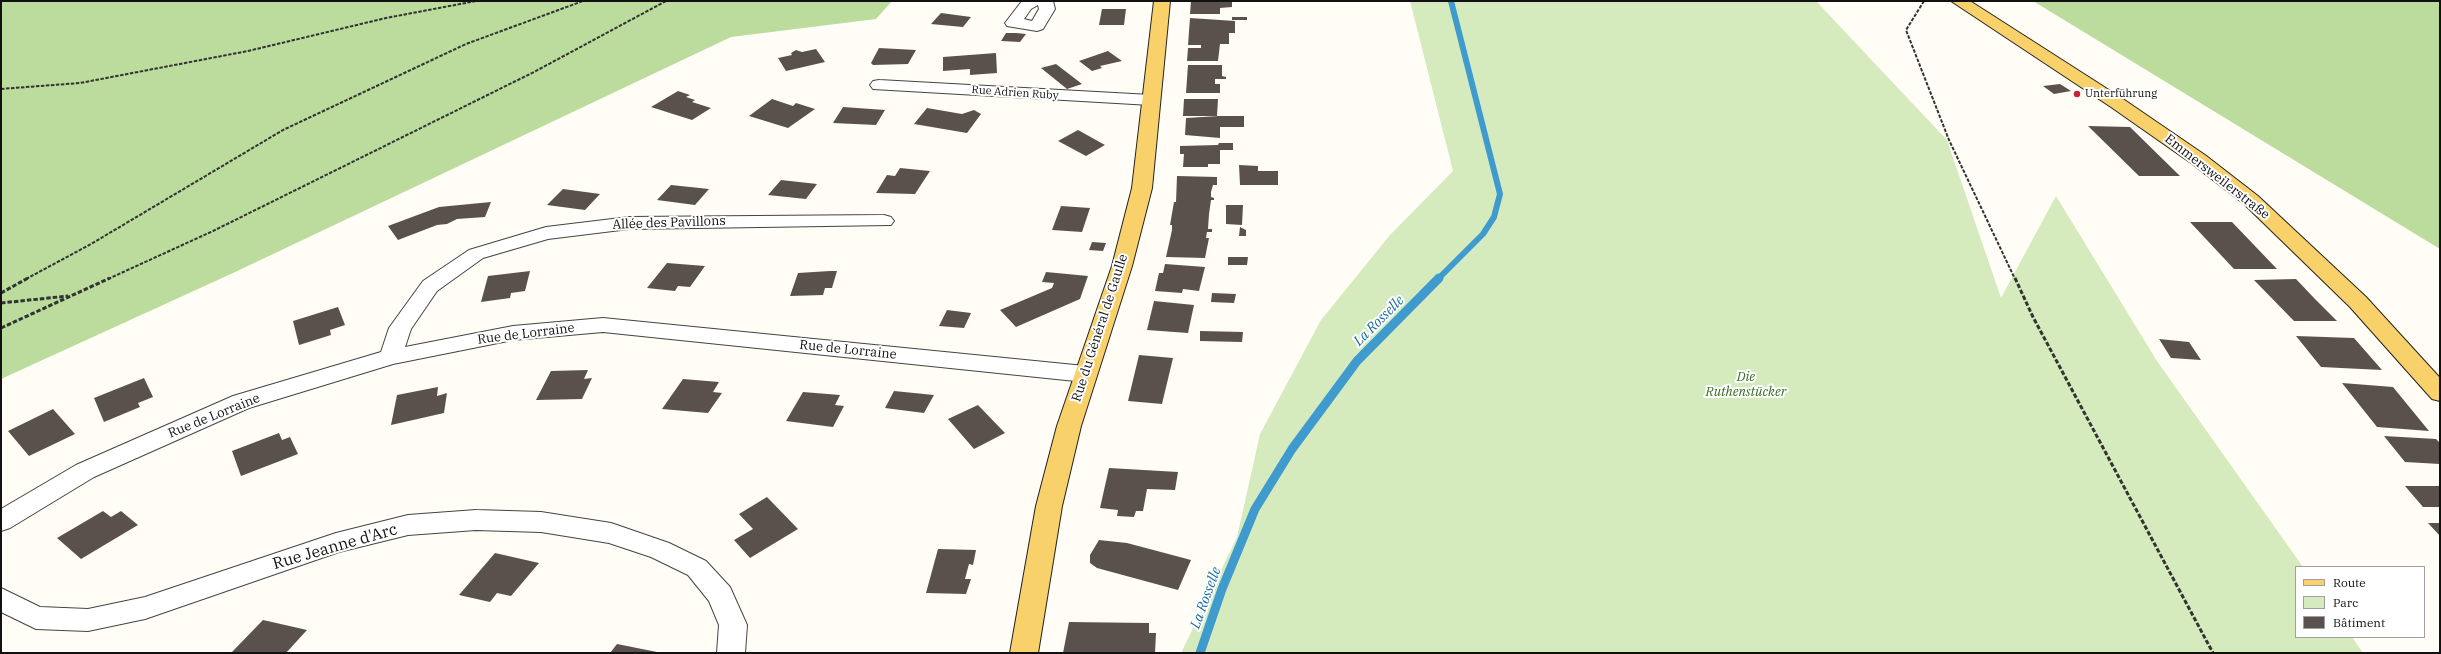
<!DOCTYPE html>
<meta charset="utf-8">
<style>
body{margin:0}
#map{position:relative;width:2441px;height:654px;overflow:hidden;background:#fffdf5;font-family:"IBM Plex Serif",serif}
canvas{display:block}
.frame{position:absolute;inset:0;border:2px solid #111;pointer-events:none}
.legend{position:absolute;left:2295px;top:566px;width:130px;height:72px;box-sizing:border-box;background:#fff;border:1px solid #a0a0a0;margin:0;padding:5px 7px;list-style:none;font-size:12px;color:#111}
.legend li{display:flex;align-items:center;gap:8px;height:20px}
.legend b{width:20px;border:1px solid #a0a0a0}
</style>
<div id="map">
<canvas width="2441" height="654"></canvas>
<div class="frame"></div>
<ul class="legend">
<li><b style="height:5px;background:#f8d16b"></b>Route</li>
<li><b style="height:11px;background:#d6ebbd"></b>Parc</li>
<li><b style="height:11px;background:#5a514d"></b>Bâtiment</li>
</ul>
</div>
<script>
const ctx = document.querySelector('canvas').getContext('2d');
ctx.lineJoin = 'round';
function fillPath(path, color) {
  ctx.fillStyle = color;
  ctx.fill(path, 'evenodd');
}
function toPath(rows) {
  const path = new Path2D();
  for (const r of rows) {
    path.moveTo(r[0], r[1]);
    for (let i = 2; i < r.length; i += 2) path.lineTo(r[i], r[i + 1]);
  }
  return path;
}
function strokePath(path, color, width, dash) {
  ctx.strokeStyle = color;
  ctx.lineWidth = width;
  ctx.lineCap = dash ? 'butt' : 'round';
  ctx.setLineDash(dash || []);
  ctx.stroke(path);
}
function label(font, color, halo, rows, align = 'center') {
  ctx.font = font + ' "IBM Plex Serif",serif';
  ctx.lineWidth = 4;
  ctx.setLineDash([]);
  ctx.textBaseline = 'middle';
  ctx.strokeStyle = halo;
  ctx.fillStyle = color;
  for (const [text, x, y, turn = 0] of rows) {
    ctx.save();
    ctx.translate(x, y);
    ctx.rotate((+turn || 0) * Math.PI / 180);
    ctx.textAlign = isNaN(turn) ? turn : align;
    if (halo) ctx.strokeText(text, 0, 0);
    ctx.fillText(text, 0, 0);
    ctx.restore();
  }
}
const green = toPath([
 [1410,1,1816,1,1947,140,2001,298,2056,196,2157,361,2303,567,2296,567,2296,637,2352,637,2363,653,1181,653,1237,537,1260,434,1321,320,1390,235,1453,171]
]);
const forest = toPath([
 [1,1,892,1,876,19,731,37,233,273,1,379],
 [2033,1,2440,1,2440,249]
]);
const streamFar1 = toPath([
 [1438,279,1483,234,1494,217,1500,194,1451,1]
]);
const stream = toPath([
 [1200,653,1222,589,1255,509,1292,449,1357,361,1439,278]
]);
const building = toPath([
 [1191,1,1232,1,1232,7,1220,8,1220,14,1190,14],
 [1102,9,1126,9,1124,25,1099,25],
 [941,13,971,17,963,27,931,24],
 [1232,17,1247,17,1247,20,1232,20],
 [1190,18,1235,21,1235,33,1229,33,1229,44,1220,44,1218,61,1187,61,1188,48,1201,48,1201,45,1188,45],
 [1006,33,1016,33,1026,34,1020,42,1001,41],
 [879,48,916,50,908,64,873,65,871,63],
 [816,49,825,62,786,71,778,58,792,55,791,53,796,50,802,52],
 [1108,51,1122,61,1100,66,1102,68,1092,71,1079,61],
 [996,53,997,73,970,75,970,69,943,71,943,57],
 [1056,64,1082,84,1067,89,1041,68],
 [1188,65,1222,65,1222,76,1226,77,1226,79,1215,79,1215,84,1220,84,1220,93,1186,93],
 [2060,84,2071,91,2054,94,2043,86],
 [678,91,690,95,686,97,695,100,692,102,711,108,692,120,651,107],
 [772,99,793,106,796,103,815,109,788,128,749,116],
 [1184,99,1218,99,1217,116,1183,116],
 [843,107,885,110,876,125,833,123],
 [927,108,962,114,974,110,981,114,967,133,914,124],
 [1219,116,1244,116,1244,127,1220,127,1220,138,1185,135,1186,118],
 [2088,126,2130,127,2180,176,2139,176],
 [1078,130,1105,145,1086,156,1058,141],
 [1219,143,1233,143,1233,150,1220,150,1220,164,1208,164,1208,167,1183,167,1184,154,1180,154,1180,146,1218,145],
 [1239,165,1258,166,1258,171,1278,171,1278,185,1240,185],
 [900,168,930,171,915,194,876,193,887,175,895,176],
 [1177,176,1217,177,1217,185,1213,185,1211,192,1211,197,1214,198,1214,200,1211,200,1209,214,1208,229,1212,229,1212,232,1207,232,1206,238,1209,238,1205,258,1166,257,1172,230,1172,225,1170,225,1174,202,1176,202],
 [781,180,817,184,806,199,768,195],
 [671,185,709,189,695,205,657,200],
 [563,189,600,194,585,210,547,205],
 [491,202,485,217,457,219,447,224,437,225,398,240,388,226,439,207],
 [1226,205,1243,205,1242,225,1226,224],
 [1061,206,1090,208,1082,232,1052,230],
 [2190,222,2232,222,2277,269,2234,269],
 [1240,227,1246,230,1246,236,1239,236],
 [1092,242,1106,243,1103,251,1089,250],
 [1228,257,1248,257,1247,265,1228,265],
 [667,263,705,266,690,287,678,286,675,291,647,288],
 [1165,264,1205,267,1199,291,1183,289,1182,293,1155,291,1159,273,1163,273],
 [530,271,525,291,511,293,510,298,481,302,488,276],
 [830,271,837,271,832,288,825,288,823,295,790,296,798,273],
 [1046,272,1088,276,1080,299,1016,327,1000,310,1052,288,1054,283,1042,282],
 [2296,279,2315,299,2337,321,2294,321,2254,280],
 [1212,293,1236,294,1234,303,1211,302],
 [1154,301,1194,305,1188,333,1147,330],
 [338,307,345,325,330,330,331,335,299,345,293,321],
 [947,310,971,313,964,328,939,326],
 [1200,331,1243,332,1242,342,1200,341],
 [2296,336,2354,338,2382,370,2321,367],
 [2159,339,2189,342,2201,360,2171,358],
 [1139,355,1173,358,1162,404,1128,401],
 [588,370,584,379,592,378,582,399,536,400,551,371],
 [144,378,153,397,138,403,140,407,104,422,94,398],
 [683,379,719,382,713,392,722,393,708,413,662,409],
 [2342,383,2393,387,2429,431,2377,427],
 [438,387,437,396,447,393,444,413,391,425,397,395],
 [894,391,934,395,924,413,885,408],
 [803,392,840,395,835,405,844,406,833,427,786,421],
 [978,405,1005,433,974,449,948,419],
 [53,409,75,434,29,456,8,431],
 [279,433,282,440,290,437,298,454,241,476,232,451],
 [2384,436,2436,439,2440,443,2440,464,2405,462],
 [1109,468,1178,472,1175,490,1147,489,1143,511,1136,511,1134,517,1117,516,1118,510,1100,508],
 [2405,486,2440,486,2440,507,2423,507],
 [767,497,798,529,750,558,734,540,753,529,739,514],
 [103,511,111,517,121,511,138,525,81,559,57,538],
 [2428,523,2440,523,2440,536],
 [1099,540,1127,543,1191,560,1178,590,1097,568,1090,563,1090,555],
 [938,549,976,550,973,565,969,564,965,579,971,579,966,594,926,593],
 [495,553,539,563,511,596,497,593,490,602,459,595],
 [263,620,307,630,286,653,231,653],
 [1069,622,1149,623,1149,633,1156,633,1155,653,1063,653],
 [617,644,657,652,657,653,610,653]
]);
const pathFar1 = toPath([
 [1924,1,1906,30,1949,140,2015,279],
 [1,89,80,83,248,51,386,18,476,1],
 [26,279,91,244,283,130,466,44,583,1],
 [108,279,213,231,534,72,666,1]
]);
const path = toPath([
 [2015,278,2033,317,2213,653],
 [1,293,28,278],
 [1,303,68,296],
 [1,328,110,278]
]);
const minor = toPath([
 [1022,1,1053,1,1055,9,1043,29,1037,31,1007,26,1005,23,1022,1],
 [1038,5,1039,9,1032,21,1024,19,1031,9,1038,5],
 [879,80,1151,95,1157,96,1160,100,1157,104,1151,105,873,89,870,85,873,81,879,80],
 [884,215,891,217,894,221,891,225,629,229,548,239,483,258,437,291,411,329,405,347,513,326,603,318,1085,366,1093,369,1096,374,1093,379,1085,382,603,332,513,340,393,364,249,408,94,477,10,528,1,531,1,509,76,465,233,396,381,352,389,328,423,281,469,250,546,227,629,217,884,215],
 [476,510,541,512,611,523,669,543,706,561,730,587,747,625,745,653,717,653,719,625,709,601,688,575,651,557,609,543,541,532,476,530,408,535,339,552,145,619,88,631,36,629,1,612,1,588,40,607,88,609,145,597,336,533,408,515,476,510]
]);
const major = toPath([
 [1154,1,1170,1,1152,188,1132,266,1081,426,1062,506,1038,653,1010,653,1036,506,1057,426,1112,266,1132,188,1154,1],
 [1951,1,1970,1,2123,99,2205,155,2258,196,2366,297,2440,378,2440,401,2432,399,2350,307,2244,204,2191,163,2111,107,1951,1]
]);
const markers = [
 [2077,94,4,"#c32734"]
];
const farStreetnames = [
 ["Rue Adrien Ruby",1015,93,4]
];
const farPoinames = [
 ["Unterführung",2085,94]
];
const streetNames = [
 ["Emmersweilerstraße",2217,177,38],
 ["Allée des Pavillons",669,223,-2],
 ["Rue du Général de Gaulle",1100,328,-72],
 ["Rue de Lorraine",526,334,-7],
 ["Rue de Lorraine",848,350,6],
 ["Rue de Lorraine",214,416,-22]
];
const parkNames = [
 ["Die",1746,377],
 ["Ruthenstücker",1746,392]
];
const waterNames = [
 ["La Rosselle",1379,321,-45],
 ["La Rosselle",1206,598,-70]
];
const nearStreetnames = [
 ["Rue Jeanne d'Arc",335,547,-16]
];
fillPath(green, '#d6ebbd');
fillPath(forest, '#bbdc9c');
strokePath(streamFar1, '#3f9ace', 6);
strokePath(stream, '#3f9ace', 9);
fillPath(building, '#5a514d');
strokePath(minor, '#444', 2);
strokePath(major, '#222', 2);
strokePath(pathFar1, '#333', 2, [3.5, 1.5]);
strokePath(path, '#333', 3, [4.5, 2]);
fillPath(minor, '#fff');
fillPath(major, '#f8d16b');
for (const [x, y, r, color] of markers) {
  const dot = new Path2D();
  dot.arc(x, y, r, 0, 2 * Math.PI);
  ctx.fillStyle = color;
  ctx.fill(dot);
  strokePath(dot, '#fff', 1.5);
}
label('11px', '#111', '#fff', farStreetnames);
label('11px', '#111', '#fff', farPoinames, 'left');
label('13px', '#111', '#fff', streetNames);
label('italic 13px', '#326b1f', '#fff', parkNames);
label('italic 14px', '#176ca5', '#fff', waterNames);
label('16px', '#111', '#fff', nearStreetnames);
</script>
